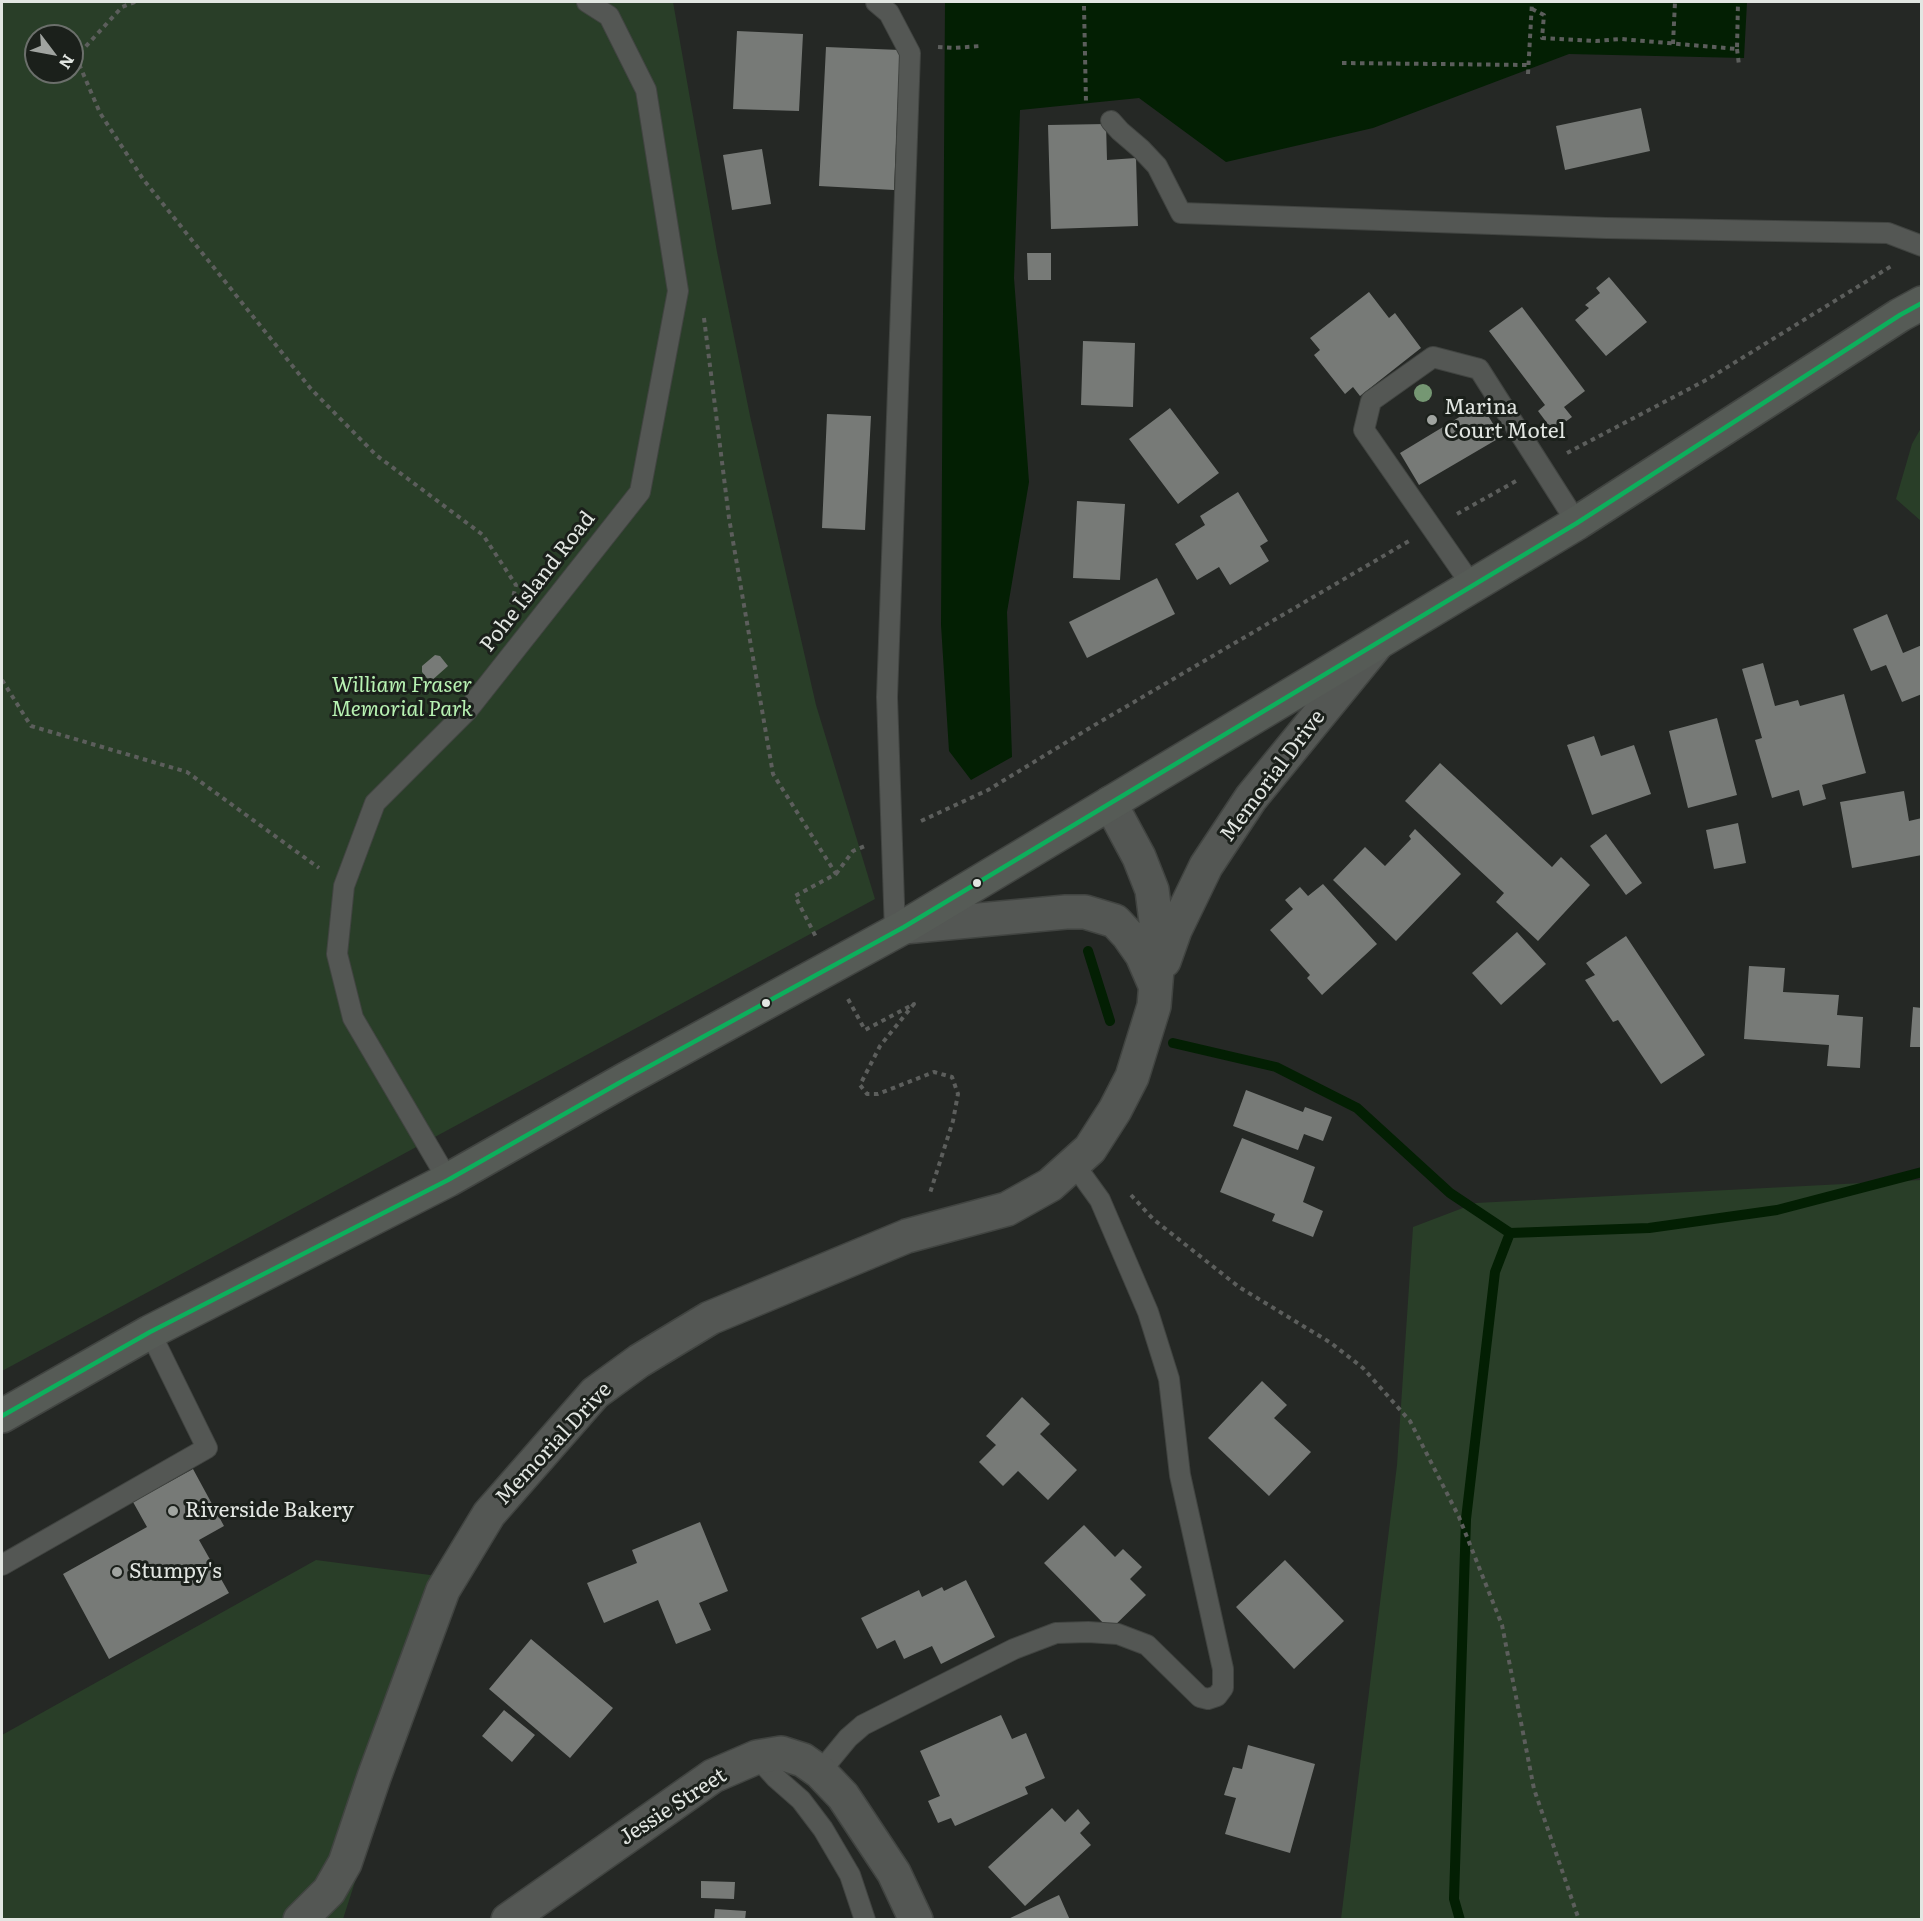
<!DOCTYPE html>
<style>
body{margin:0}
#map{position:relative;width:1923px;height:1921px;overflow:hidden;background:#252825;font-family:Literata,serif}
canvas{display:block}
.frame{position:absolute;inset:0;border:3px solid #e2e6e2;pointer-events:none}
.north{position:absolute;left:24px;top:24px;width:60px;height:60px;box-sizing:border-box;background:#1b201b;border:2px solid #6b6f6b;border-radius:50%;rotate:122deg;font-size:16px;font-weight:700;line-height:24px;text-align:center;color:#e2e6e2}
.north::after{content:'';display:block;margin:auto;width:21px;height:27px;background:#a0a4a0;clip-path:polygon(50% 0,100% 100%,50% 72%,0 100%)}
</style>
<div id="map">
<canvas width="1923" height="1921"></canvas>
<div class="frame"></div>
<div class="north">N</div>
</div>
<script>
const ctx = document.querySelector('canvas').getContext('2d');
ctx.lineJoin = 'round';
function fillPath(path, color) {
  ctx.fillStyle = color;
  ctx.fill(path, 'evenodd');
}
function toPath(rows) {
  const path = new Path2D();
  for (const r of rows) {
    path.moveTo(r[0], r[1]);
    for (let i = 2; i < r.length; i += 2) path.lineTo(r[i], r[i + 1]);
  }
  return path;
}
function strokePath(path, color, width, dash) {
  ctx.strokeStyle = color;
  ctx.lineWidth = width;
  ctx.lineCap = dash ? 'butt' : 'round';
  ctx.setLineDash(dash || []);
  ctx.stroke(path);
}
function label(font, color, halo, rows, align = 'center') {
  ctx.font = font + ' Literata,serif';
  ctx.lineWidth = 6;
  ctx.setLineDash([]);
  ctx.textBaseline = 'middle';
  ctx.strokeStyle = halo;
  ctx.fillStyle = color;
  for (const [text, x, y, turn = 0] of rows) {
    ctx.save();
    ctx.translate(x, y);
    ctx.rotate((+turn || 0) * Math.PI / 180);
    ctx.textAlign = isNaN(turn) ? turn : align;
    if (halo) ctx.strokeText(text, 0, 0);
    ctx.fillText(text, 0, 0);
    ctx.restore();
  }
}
const green = toPath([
 [2,2,673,2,717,252,750,416,816,705,875,899,2,1371],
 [36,36,72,36,72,72,36,72],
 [1921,428,1922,521,1921,521,1896,499,1912,444],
 [1921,1180,1921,1919,1341,1919,1397,1465,1413,1227,1476,1203],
 [316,1560,453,1578,343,1919,2,1919,2,1735]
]);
const water = toPath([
 [945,2,1747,2,1744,58,1569,54,1373,128,1226,162,1139,98,1020,110,1014,278,1029,482,1007,612,1012,757,971,780,949,751,941,625]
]);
const stream = toPath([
 [1088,951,1110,1021],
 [1173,1043,1276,1067,1357,1108,1450,1193,1510,1233,1649,1228,1777,1210,1922,1172],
 [1460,1920,1454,1899,1466,1519,1495,1272,1510,1233]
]);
const building = toPath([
 [737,31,803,34,799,111,733,109],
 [826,47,900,50,894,190,819,186],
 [1641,108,1650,151,1565,170,1556,126],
 [1106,124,1107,160,1136,158,1138,226,1051,229,1048,125],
 [762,149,771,204,732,210,723,155],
 [1027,253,1051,253,1051,280,1028,280],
 [1609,277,1647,322,1606,356,1575,320,1589,308,1585,305,1600,293,1596,288],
 [1369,292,1389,318,1395,313,1421,348,1360,396,1353,387,1345,394,1314,355,1320,350,1310,338],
 [1522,307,1585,391,1564,407,1572,417,1553,431,1538,411,1545,405,1489,331],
 [1083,341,1135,343,1133,407,1081,405],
 [1481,404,1501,437,1419,485,1400,453],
 [1170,408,1219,473,1178,504,1129,439],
 [827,414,871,416,865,530,822,528],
 [1238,492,1268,541,1260,546,1269,561,1230,585,1219,567,1197,580,1175,544,1205,525,1200,516],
 [1077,501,1125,504,1120,580,1073,578],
 [1157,578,1175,614,1087,658,1069,622],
 [1887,614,1903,653,1922,645,1922,694,1902,702,1886,665,1871,671,1853,629],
 [435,655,440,656,448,666,430,682,422,672,422,666],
 [1763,663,1775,706,1798,700,1800,706,1844,694,1866,773,1822,785,1826,799,1803,806,1799,790,1772,798,1755,740,1762,738,1742,669],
 [1717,718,1737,795,1688,808,1669,731],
 [1594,736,1601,756,1634,745,1651,794,1592,815,1567,745],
 [1440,763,1552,867,1561,857,1590,885,1538,941,1496,902,1504,893,1405,801],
 [1904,791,1909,821,1922,818,1922,855,1852,868,1840,802],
 [1738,823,1746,863,1714,869,1706,830],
 [1415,829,1461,874,1396,941,1333,880,1365,847,1385,866,1411,839,1409,836],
 [1606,834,1642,883,1626,895,1590,846],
 [1323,884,1377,944,1322,995,1307,978,1310,975,1270,930,1293,909,1285,900,1300,887,1308,896],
 [1517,932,1546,964,1501,1005,1472,973],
 [1626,936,1705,1055,1661,1084,1618,1020,1613,1022,1585,980,1595,975,1586,963],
 [1749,966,1785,968,1783,992,1839,995,1837,1015,1863,1017,1860,1068,1827,1066,1829,1045,1744,1039],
 [1913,1007,1922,1008,1922,1047,1910,1047],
 [1246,1090,1303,1112,1305,1107,1332,1117,1323,1141,1304,1134,1298,1150,1233,1126],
 [1242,1138,1315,1167,1303,1202,1323,1211,1313,1237,1272,1221,1275,1214,1220,1192],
 [1262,1381,1287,1405,1274,1418,1311,1452,1269,1496,1208,1438],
 [1022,1397,1050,1424,1040,1434,1077,1470,1048,1500,1018,1471,1003,1486,979,1462,996,1445,986,1436],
 [193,1469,224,1526,199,1540,229,1593,109,1659,63,1574,147,1527,133,1502],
 [700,1522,728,1591,699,1603,711,1630,676,1644,658,1600,604,1623,587,1583,637,1563,632,1550],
 [1084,1525,1115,1557,1123,1549,1142,1567,1130,1579,1146,1595,1110,1630,1044,1563],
 [1285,1560,1344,1621,1294,1669,1236,1607],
 [966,1580,995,1637,941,1664,932,1646,904,1659,895,1640,877,1649,861,1618,919,1590,922,1597,942,1587,944,1591],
 [531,1639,613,1708,570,1758,489,1689],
 [504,1710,535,1735,512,1762,482,1736],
 [1001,1715,1012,1739,1026,1733,1045,1778,1025,1787,1028,1794,955,1826,951,1818,938,1823,928,1801,940,1796,920,1751],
 [1248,1745,1315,1764,1290,1853,1225,1834,1236,1798,1224,1795,1233,1767,1242,1769],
 [1052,1808,1065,1822,1078,1809,1090,1823,1080,1833,1091,1845,1025,1906,988,1867],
 [701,1881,735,1882,734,1899,701,1898],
 [1059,1895,1070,1920,1006,1920],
 [715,1909,746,1911,745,1920,714,1920]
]);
const path = toPath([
 [135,2,122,7,76,57,100,113,143,179,311,389,376,455,483,535,516,585,511,606],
 [1084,6,1086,103],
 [1532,9,1544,15,1542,38,1596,41,1621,39,1737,49,1738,2],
 [1673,44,1675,2],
 [938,47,954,48,980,46],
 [1737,49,1739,65],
 [1342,63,1528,65],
 [1528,74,1532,2],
 [704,318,729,518,773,774,836,874,795,896,816,937],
 [1567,453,1708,379,1893,265],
 [1457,514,1516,481],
 [2,680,31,726,187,772,319,868],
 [921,821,988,790,1093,726,1409,541],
 [836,874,853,851,865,846],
 [848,999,865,1030,914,1004,880,1046,860,1085,867,1094,878,1094,934,1072,952,1077,958,1094,953,1121,930,1193],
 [1131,1195,1153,1219,1239,1287,1331,1343,1363,1368,1410,1421,1459,1517,1502,1625,1534,1789,1579,1920]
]);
const lane = toPath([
 [876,2,889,13,910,53,887,697,895,932],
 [1111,121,1120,131,1141,149,1157,166,1181,213,1606,228,1888,233,1922,246],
 [1473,587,1364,430,1371,401,1433,357,1479,369,1577,523],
 [448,1180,353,1018,337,954,344,886,375,803,467,711,640,492,678,291,646,90,609,16,587,2],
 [2,1565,207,1448,150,1332],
 [757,1757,776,1778,801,1800,823,1829,850,1875,865,1920],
 [820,1772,848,1738,863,1725,1014,1649,1056,1633,1088,1632,1118,1634,1147,1645,1200,1697,1208,1699,1217,1696,1223,1688,1223,1669,1180,1475,1169,1379,1148,1312,1100,1200,1074,1164]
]);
const street = toPath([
 [904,927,1066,912,1085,912,1115,921,1128,935,1142,955,1155,985],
 [1164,961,1175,930,1206,866,1251,798,1376,645],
 [300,1920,329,1891,345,1863,374,1777,443,1590,489,1514,595,1393,639,1361,710,1318,907,1236,1007,1209,1050,1185,1090,1149,1115,1110,1132,1077,1154,1006,1159,945,1152,890,1139,857,1110,803],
 [508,1920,713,1776,757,1757,781,1753,803,1760,820,1772,843,1796,894,1873,916,1920]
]);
const secondary = toPath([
 [2,1416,150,1332,448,1180,626,1079,904,927,1577,523,1900,315,1922,303]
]);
const bus1 = toPath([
 [2,1416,150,1332,448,1180,626,1079,904,927,1577,523,1900,315,1922,303]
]);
const trees = [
 [1423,393]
];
const markers = [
 [1432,420,6,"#a0a4a0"],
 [977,883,5,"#e2e6e2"],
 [766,1003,5,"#e2e6e2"],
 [173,1511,6,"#a0a4a0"],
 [117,1572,6,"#a0a4a0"]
];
const poiNames = [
 ["Marina",1444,408],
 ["Court Motel",1444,432],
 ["Riverside Bakery",185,1511],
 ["Stumpy's",129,1572]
];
const streetNames = [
 ["Pohe Island Road",538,582,-52],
 ["Memorial Drive",1273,776,-53],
 ["Memorial Drive",554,1444,-47],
 ["Jessie Street",673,1807,-33]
];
const parkNames = [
 ["William Fraser",402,686],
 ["Memorial Park",402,710]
];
fillPath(green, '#293e28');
fillPath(water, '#031f03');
strokePath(stream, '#031f03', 10);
fillPath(building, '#777a77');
strokePath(lane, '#414441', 22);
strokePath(street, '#414441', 36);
strokePath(secondary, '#414441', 36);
strokePath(path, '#5c5e5c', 4, [4.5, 4.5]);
strokePath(lane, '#545754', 20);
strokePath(street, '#545754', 33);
strokePath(secondary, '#565b56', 33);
strokePath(bus1, '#0daf5c', 4.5);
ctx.fillStyle = '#759773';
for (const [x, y] of trees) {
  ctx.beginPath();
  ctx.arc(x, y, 9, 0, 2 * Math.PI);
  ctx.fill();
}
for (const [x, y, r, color] of markers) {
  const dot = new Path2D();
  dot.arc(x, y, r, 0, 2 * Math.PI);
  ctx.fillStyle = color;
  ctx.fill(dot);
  strokePath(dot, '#1b201b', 2);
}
label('21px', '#e2e6e2', '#1b201b', poiNames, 'left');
label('21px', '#e2e6e2', '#1b201b', streetNames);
label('italic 21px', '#b7f2b2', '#1b201b', parkNames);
</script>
